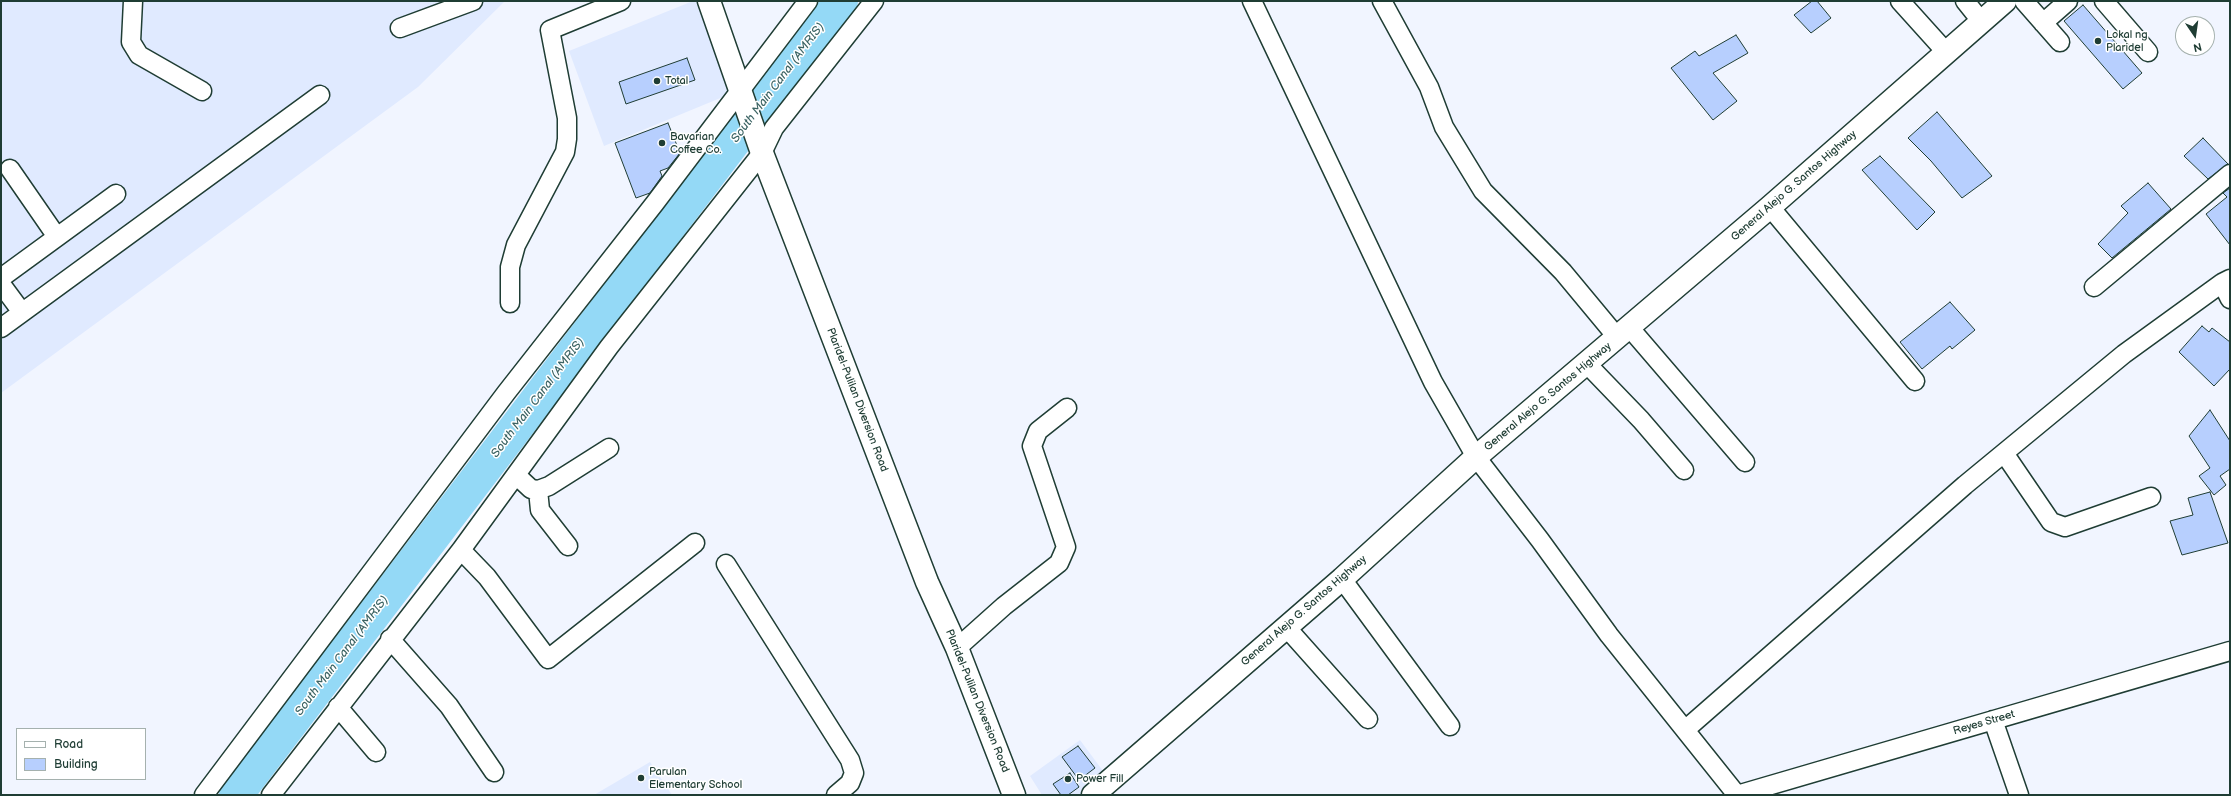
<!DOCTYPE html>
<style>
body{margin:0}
#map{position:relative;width:2231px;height:796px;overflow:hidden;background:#f1f5ff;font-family:"Balsamiq Sans",sans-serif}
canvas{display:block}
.frame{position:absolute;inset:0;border:2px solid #1f3d34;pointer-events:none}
.legend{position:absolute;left:16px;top:728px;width:130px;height:52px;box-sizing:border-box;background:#fff;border:1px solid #a5b1ae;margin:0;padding:5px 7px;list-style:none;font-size:12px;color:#1f3d34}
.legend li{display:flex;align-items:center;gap:8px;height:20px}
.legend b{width:20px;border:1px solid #a5b1ae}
.north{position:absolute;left:2175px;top:16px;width:40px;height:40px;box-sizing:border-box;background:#fff;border:1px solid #a5b1ae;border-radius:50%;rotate:167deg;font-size:11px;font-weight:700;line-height:16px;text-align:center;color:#1f3d34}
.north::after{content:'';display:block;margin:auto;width:14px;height:18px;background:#1f3d34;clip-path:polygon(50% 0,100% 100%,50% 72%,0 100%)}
</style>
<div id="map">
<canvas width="2231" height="796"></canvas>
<div class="frame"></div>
<ul class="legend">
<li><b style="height:5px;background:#fff"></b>Road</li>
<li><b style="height:11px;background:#b7cffe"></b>Building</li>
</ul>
<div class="north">N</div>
</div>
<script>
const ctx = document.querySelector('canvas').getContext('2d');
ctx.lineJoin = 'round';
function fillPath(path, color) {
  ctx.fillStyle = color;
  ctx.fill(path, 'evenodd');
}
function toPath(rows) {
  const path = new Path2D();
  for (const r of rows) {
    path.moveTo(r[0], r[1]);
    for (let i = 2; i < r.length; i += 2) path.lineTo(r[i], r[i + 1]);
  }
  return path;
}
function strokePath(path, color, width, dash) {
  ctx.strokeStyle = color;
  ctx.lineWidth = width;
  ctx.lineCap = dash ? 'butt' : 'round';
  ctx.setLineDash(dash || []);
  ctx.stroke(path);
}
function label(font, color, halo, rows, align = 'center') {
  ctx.font = font + ' "Balsamiq Sans",sans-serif';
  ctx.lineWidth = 3;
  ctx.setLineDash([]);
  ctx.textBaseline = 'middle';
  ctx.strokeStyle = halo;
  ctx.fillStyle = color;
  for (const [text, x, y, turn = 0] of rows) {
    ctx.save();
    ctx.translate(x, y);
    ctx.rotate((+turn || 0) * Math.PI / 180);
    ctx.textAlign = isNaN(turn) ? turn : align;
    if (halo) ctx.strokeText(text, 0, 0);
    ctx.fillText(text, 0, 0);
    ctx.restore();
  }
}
const built = toPath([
 [1,1,505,1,418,87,1,393],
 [693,1,702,1,735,92,604,146,569,51],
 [1080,740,1106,775,1083,795,1042,795,1030,776],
 [650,762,672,795,594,795]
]);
const river = toPath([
 [236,795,841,1]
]);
const building = toPath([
 [1812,1,1817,1,1831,18,1811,33,1794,15,1812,1],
 [2083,5,2142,73,2123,89,2064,21,2083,5],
 [1736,35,1748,53,1713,73,1737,101,1713,120,1671,68,1695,51,1699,56,1736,35],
 [687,58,695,80,626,104,619,82,687,58],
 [1937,112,1992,176,1962,198,1931,161,1908,138,1937,112],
 [668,123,680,153,668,168,660,171,662,176,650,193,636,198,615,143,668,123],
 [2203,138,2228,164,2208,179,2184,156,2203,138],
 [1880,156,1935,212,1917,230,1862,170,1880,156],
 [2148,183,2171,209,2112,258,2098,244,2128,213,2121,206,2148,183],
 [2230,188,2230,245,2206,214,2227,197,2223,193,2230,188],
 [1950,302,1975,330,1952,349,1950,346,1922,369,1900,342,1950,302],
 [2202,326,2209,332,2212,328,2230,342,2230,369,2214,386,2179,352,2202,326],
 [2210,410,2230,441,2230,469,2220,476,2226,485,2214,495,2199,476,2210,468,2189,436,2210,410],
 [2210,492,2228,543,2182,555,2170,521,2193,515,2188,498,2210,492],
 [1078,746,1095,768,1079,780,1062,757,1078,746],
 [1070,773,1079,787,1068,795,1061,795,1053,784,1070,773]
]);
const minor = toPath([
 [133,1,131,42,139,55,202,91],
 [1252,1,1433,382,1476,457,1540,540,1609,635,1737,795],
 [1382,1,1429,87,1444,127,1483,191,1563,272,1617,337],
 [1900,1,1946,52],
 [1965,1,1981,21],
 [2024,1,2060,42],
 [2104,1,2148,52],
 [2043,23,2068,1],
 [400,28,473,1],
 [10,169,57,237],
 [1770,207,1915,381],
 [1,278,116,194],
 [2230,279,2222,283,2230,299],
 [1,284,21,311],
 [2094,287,2230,174],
 [510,303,510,267,516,245,565,152,567,139,567,118,550,30,621,1],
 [1629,327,1745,462],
 [1,328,320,95],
 [1587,364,1641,420,1684,470],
 [2004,453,2051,522,2065,527,2151,497],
 [516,475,531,489,538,490,549,486,609,448],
 [538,490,540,510,568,546],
 [461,550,487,577,548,659,695,543],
 [726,564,850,760,854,773,850,783,836,795],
 [1342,579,1450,726],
 [1286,627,1368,719],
 [390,639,449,706,494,772],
 [957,648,1004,606,1059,563,1066,547,1032,446,1038,431,1067,408],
 [338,707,376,752],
 [1993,720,2019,795],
 [1685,730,1965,485,2124,354,2222,283],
 [204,795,506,393,655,203,808,1],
 [271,795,461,550,609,347,762,153,774,128,874,1],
 [1737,795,2230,651]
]);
const major = toPath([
 [1093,795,1342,579,1476,457,1770,207,2005,1]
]);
const highway = toPath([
 [709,1,762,153,844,366,927,582,957,648,1014,795]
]);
const markers = [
 [2098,41,4,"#1f3d34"],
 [657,81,4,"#1f3d34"],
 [662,143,4,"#1f3d34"],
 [641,778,4,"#1f3d34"],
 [1068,779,4,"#1f3d34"]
];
const poiNames = [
 ["Lokal ng",2106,35],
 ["Plaridel",2106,48],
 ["Total",665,81],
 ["Bavarian",670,137],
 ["Coffee Co.",670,150],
 ["Parulan",649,772],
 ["Elementary School",649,785],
 ["Power Fill",1076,779]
];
const streetNames = [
 ["General Alejo G. Santos Highway",1794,186,-41],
 ["General Alejo G. Santos Highway",1548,397,-40],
 ["Plaridel-Pulilan Diversion Road",857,400,69],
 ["General Alejo G. Santos Highway",1304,611,-41],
 ["Plaridel-Pulilan Diversion Road",977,701,68],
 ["Reyes Street",1984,723,-16]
];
const waterNames = [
 ["South Main Canal (AMRIS)",778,83,-53],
 ["South Main Canal (AMRIS)",538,398,-53],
 ["South Main Canal (AMRIS)",342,656,-53]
];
fillPath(built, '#e0eaff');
strokePath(river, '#94d9f6', 34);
fillPath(building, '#b7cffe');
strokePath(building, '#1f3d34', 1);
strokePath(minor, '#1f3d34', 21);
strokePath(major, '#1f3d34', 25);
strokePath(highway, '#1f3d34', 25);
strokePath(minor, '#fff', 18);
strokePath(major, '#fff', 22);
strokePath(highway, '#fff', 22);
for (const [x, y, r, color] of markers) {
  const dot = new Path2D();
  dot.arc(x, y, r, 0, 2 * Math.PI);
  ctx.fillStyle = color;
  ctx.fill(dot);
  strokePath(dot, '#fff', 1.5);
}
label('11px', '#1f3d34', '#fff', poiNames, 'left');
label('11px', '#1f3d34', '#fff', streetNames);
label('italic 12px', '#3c6464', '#fff', waterNames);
</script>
